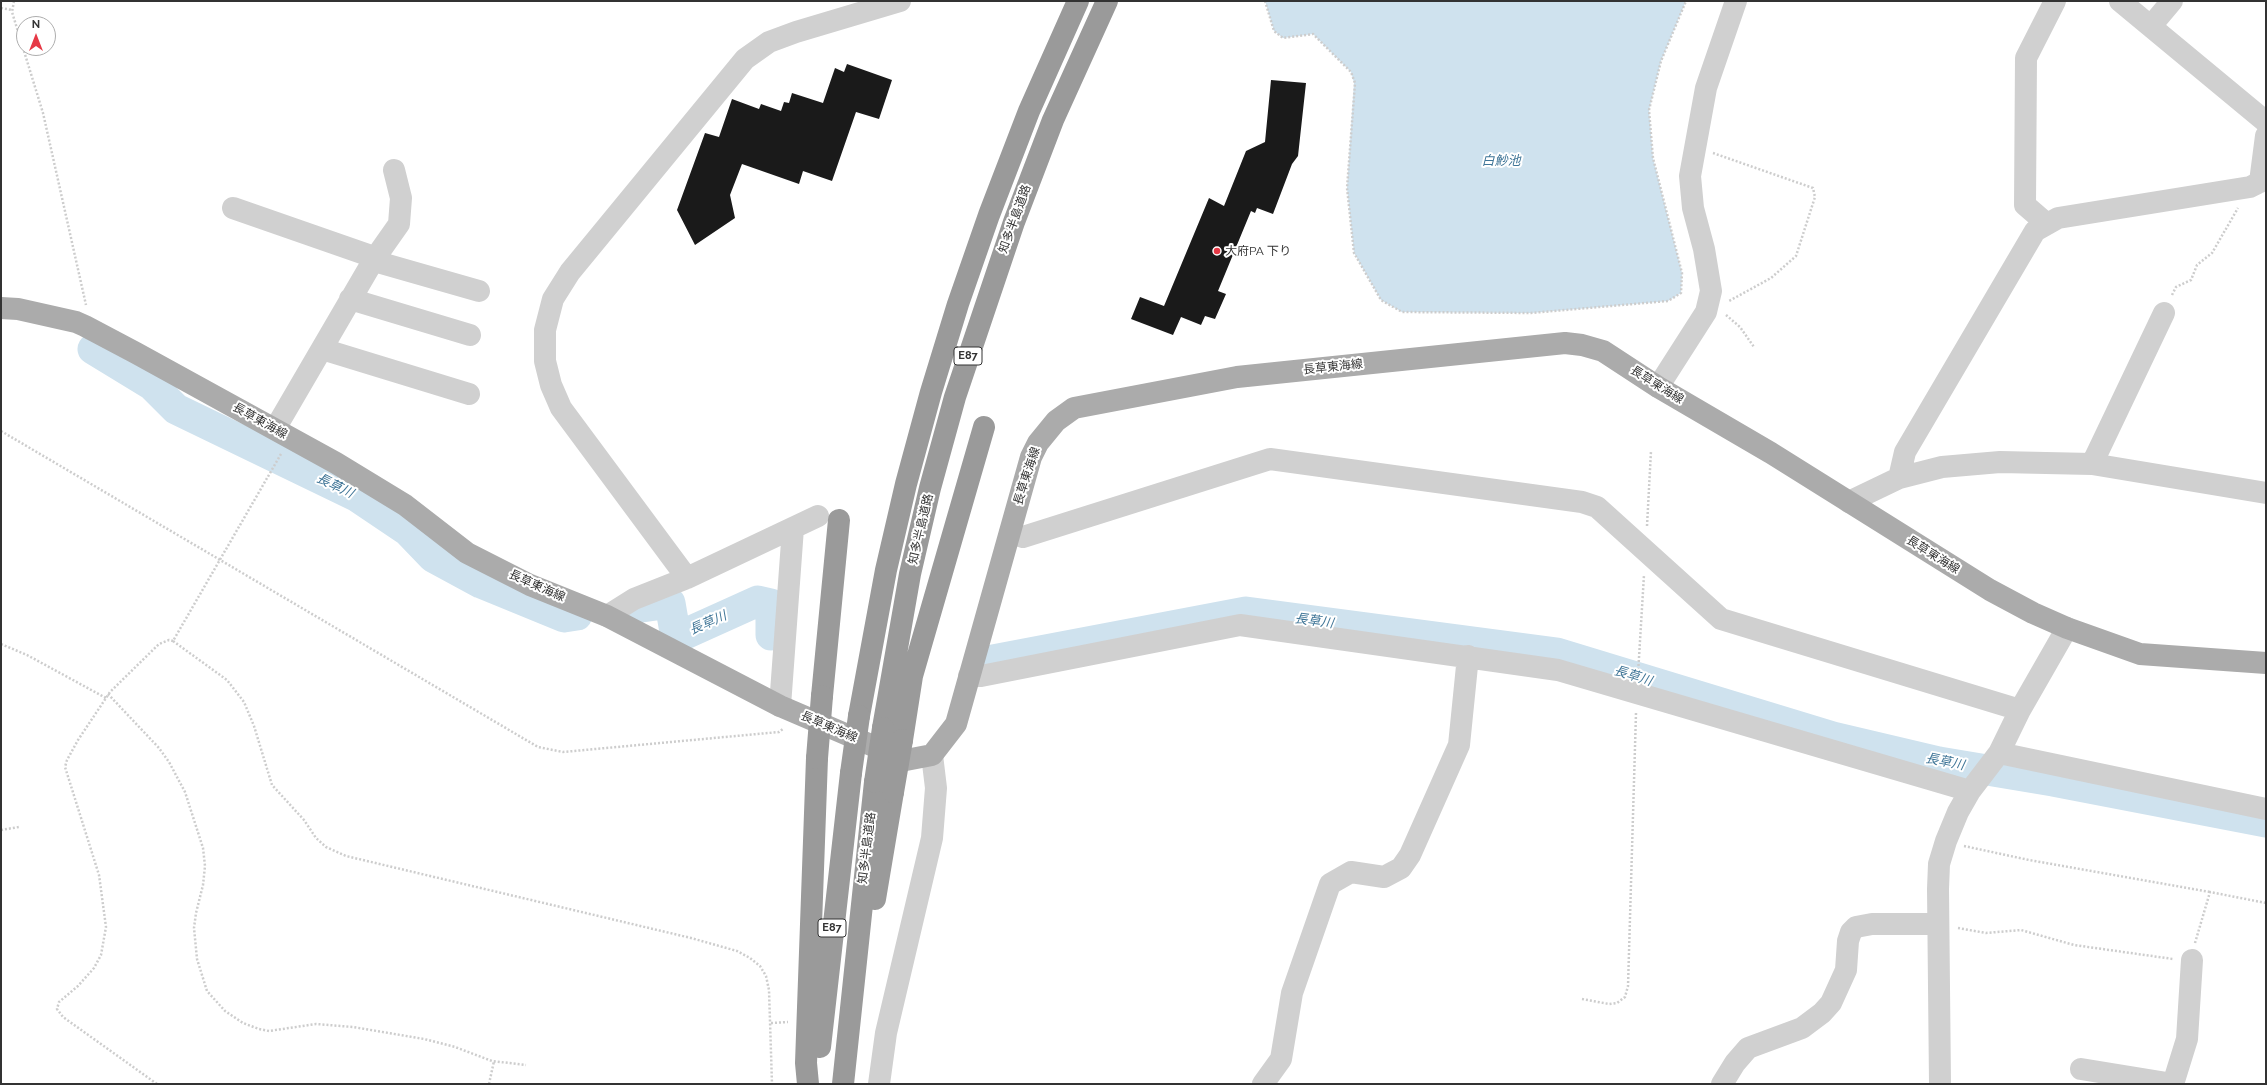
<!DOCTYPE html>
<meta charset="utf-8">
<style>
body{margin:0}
#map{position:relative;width:2267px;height:1085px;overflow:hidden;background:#fff;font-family:Raleway,sans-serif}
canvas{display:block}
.frame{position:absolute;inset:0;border:2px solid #333;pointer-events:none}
.north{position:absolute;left:16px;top:16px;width:40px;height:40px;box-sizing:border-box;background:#fff;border:1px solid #adadad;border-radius:50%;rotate:0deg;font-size:11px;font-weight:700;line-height:16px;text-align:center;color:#333}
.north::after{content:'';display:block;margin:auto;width:14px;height:18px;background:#e63946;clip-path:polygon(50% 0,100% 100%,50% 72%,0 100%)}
</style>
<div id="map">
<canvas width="2267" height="1085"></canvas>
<div class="frame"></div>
<div class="north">N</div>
</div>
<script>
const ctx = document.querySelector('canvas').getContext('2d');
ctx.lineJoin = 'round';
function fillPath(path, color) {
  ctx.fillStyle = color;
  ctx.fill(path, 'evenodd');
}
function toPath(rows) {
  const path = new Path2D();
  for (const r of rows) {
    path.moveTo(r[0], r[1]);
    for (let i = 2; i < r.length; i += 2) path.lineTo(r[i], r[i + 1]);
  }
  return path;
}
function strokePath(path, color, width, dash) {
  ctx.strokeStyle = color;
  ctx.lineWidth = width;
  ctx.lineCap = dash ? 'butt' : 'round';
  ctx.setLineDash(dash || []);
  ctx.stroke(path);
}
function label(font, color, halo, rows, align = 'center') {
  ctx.font = font + ' Raleway,"Noto Sans JP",sans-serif';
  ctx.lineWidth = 4;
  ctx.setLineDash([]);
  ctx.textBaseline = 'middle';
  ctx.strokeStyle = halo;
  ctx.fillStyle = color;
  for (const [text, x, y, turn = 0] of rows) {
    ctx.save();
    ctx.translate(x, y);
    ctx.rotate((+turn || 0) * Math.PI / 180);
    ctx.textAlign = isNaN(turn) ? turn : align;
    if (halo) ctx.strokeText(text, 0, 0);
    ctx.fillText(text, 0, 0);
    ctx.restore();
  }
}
const water = toPath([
 [1265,1,1686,1,1661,61,1649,110,1653,158,1682,273,1681,293,1668,301,1531,313,1402,312,1381,300,1354,253,1347,188,1354,83,1351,72,1313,34,1283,38,1274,31]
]);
const river = toPath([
 [93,349,152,385,176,409,356,496,408,531,433,557,481,583,564,617,577,615],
 [642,607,670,603,676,638,758,601,771,604,771,635],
 [993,660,1246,612,1557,653,1833,737,1939,762,2053,781,2266,822]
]);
const building = toPath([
 [847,64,892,80,879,119,856,112,832,181,803,171,799,184,742,164,730,195,735,218,695,245,677,210,705,133,719,137,732,99,759,109,761,104,781,111,784,102,789,103,792,93,823,103,835,68,844,72],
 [1271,80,1306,83,1298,156,1292,164,1273,214,1257,208,1255,213,1251,211,1218,291,1226,294,1215,319,1205,316,1201,325,1181,317,1173,335,1131,319,1140,297,1164,306,1209,198,1224,206,1246,151,1265,142]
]);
const path = toPath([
 [14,1,12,12,43,113,86,305],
 [1265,1,1274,31,1283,38,1313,34,1351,72,1355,83,1347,188,1354,253,1381,300,1402,312,1531,313,1668,301,1681,293,1682,273,1653,158,1649,110,1661,61,1686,1],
 [1,8,12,10],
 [1713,153,1813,188,1815,197,1796,256,1771,278,1729,301],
 [2172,295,2176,287,2191,280,2197,265,2212,253,2238,208],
 [1726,315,1740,327,1754,347],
 [1,431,538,747,563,752,779,732,784,728],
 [281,454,173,641,227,680,244,702,254,726,272,785,304,820,316,838,326,847,346,856,691,938,737,951,750,958,760,966,766,976,769,990,772,1084],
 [1647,526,1651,451],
 [1,644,27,655,106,698],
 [1638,674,1644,575],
 [108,694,159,748,169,762,185,792,203,848,205,866,203,885,196,913,194,928,197,959,207,991,225,1011,243,1023,259,1029,269,1031,316,1024,353,1027,424,1039,455,1047,492,1061,526,1065],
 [1,830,19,827],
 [1964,846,2029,860,2210,892],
 [1958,928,1986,933,2021,930,2074,945,2173,959],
 [2195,943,2210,892,2266,903],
 [1582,999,1609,1004,1617,1003,1625,997,1628,986,1636,713],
 [771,1023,788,1022],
 [157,1084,63,1017,57,1009,59,1002,78,986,94,968,101,955,106,927,99,875,65,767,67,760,78,740,110,692,159,644,169,640,173,641],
 [489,1084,494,1061]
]);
const minor = toPath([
 [2120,1,2266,122],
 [2151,26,2172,1],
 [2260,182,2266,136],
 [233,208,368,255,381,263,479,291],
 [2047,224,2025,205,2026,58,2055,1],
 [350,299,470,335],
 [322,349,469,394],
 [1658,387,1706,312,1711,291,1704,249,1693,208,1690,176,1706,88,1736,1],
 [275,429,373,261,399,224,401,198,394,170],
 [2092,464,2164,313],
 [1899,478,1905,452,2035,231,2058,218,2250,187,2260,182],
 [1849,502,1899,478,1942,467,2000,462,2092,464,2266,493],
 [1010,533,1023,537,1270,459,1582,502,1597,507,1721,619,2020,710],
 [687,578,561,408,551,385,545,361,545,330,553,299,570,272,745,59,769,42,796,32,900,1],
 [607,616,634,599,687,578,818,516],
 [969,676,981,676,1240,625,1558,670,1970,791],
 [780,706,793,528],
 [1999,753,2266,809],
 [2081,1069,2173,1084],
 [879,1084,886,1033,932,838,936,788,932,755],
 [1263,1084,1281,1059,1292,993,1330,884,1351,872,1384,877,1401,868,1410,855,1459,745,1468,656],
 [1722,1084,1735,1063,1748,1048,1802,1028,1822,1013,1831,1003,1846,970,1848,941,1851,932,1856,927,1872,924,1938,924],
 [1940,1084,1938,889,1939,864,1946,841,1958,812,1970,791,1999,753,2020,710,2067,628],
 [2173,1084,2187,1039,2192,960]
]);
const major = toPath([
 [1,308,18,309,76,322,85,326,136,353,336,463,405,505,467,553,530,585,607,616,780,706,906,760,932,755,956,724,1031,457,1038,443,1056,421,1074,408,1237,377,1565,343,1582,345,1603,351,1658,387,1771,453,1990,590,2033,613,2067,628,2140,654,2266,663]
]);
const highway = toPath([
 [822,696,839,520],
 [859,716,886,570,906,484,931,392,958,304,989,215,1029,111,1078,1],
 [883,728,910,574,930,488,955,397,1014,222,1053,120,1107,1],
 [902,740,912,676,984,427],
 [875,899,893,792],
 [820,1047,851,773],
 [808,1084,806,1063,817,758],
 [843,1084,875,782]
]);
const highwayBridge = toPath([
 [817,758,822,696],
 [851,773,859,716],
 [875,782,883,728],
 [893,792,902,740]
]);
const markers = [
 [1217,251,4,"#e63946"]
];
const shields = [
 [968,356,28],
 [832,928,28]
];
const shieldNames = [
 ["E87",968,356],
 ["E87",832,928]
];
const streetNames = [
 ["知多半島道路",1015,219,-70],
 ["長草東海線",1333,367,-6],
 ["長草東海線",1657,385,32],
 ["長草東海線",260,421,29],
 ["長草東海線",1027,476,-72],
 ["知多半島道路",921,529,-77],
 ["長草東海線",1933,555,32],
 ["長草東海線",537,586,24],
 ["長草東海線",829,727,23],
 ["知多半島道路",867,848,-83]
];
const poiNames = [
 ["大府PA 下り",1225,251]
];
const waterNames = [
 ["白魦池",1501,161],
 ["長草川",335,486,26],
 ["長草川",1314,621,8],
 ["長草川",708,623,-24],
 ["長草川",1633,676,17],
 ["長草川",1945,762,11]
];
fillPath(water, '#cfe2ee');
strokePath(river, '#cfe2ee', 31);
fillPath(building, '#1a1a1a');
strokePath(path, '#cdcdcd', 2.5, [2, 2]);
strokePath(minor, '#d0d0d0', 22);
strokePath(major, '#ababab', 22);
strokePath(highway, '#9a9a9a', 22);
strokePath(highwayBridge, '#9a9a9a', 22);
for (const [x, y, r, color] of markers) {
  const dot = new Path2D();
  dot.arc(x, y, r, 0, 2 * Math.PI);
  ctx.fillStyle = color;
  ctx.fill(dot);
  strokePath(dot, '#fff', 1.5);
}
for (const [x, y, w] of shields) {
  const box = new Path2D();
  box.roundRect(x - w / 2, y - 9, w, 18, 3);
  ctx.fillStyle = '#fff';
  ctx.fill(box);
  strokePath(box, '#333', 1);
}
label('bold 11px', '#333', null, shieldNames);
label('12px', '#333', '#fff', streetNames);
label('12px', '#333', '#fff', poiNames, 'left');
label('italic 13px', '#3f7597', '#fff', waterNames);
</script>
